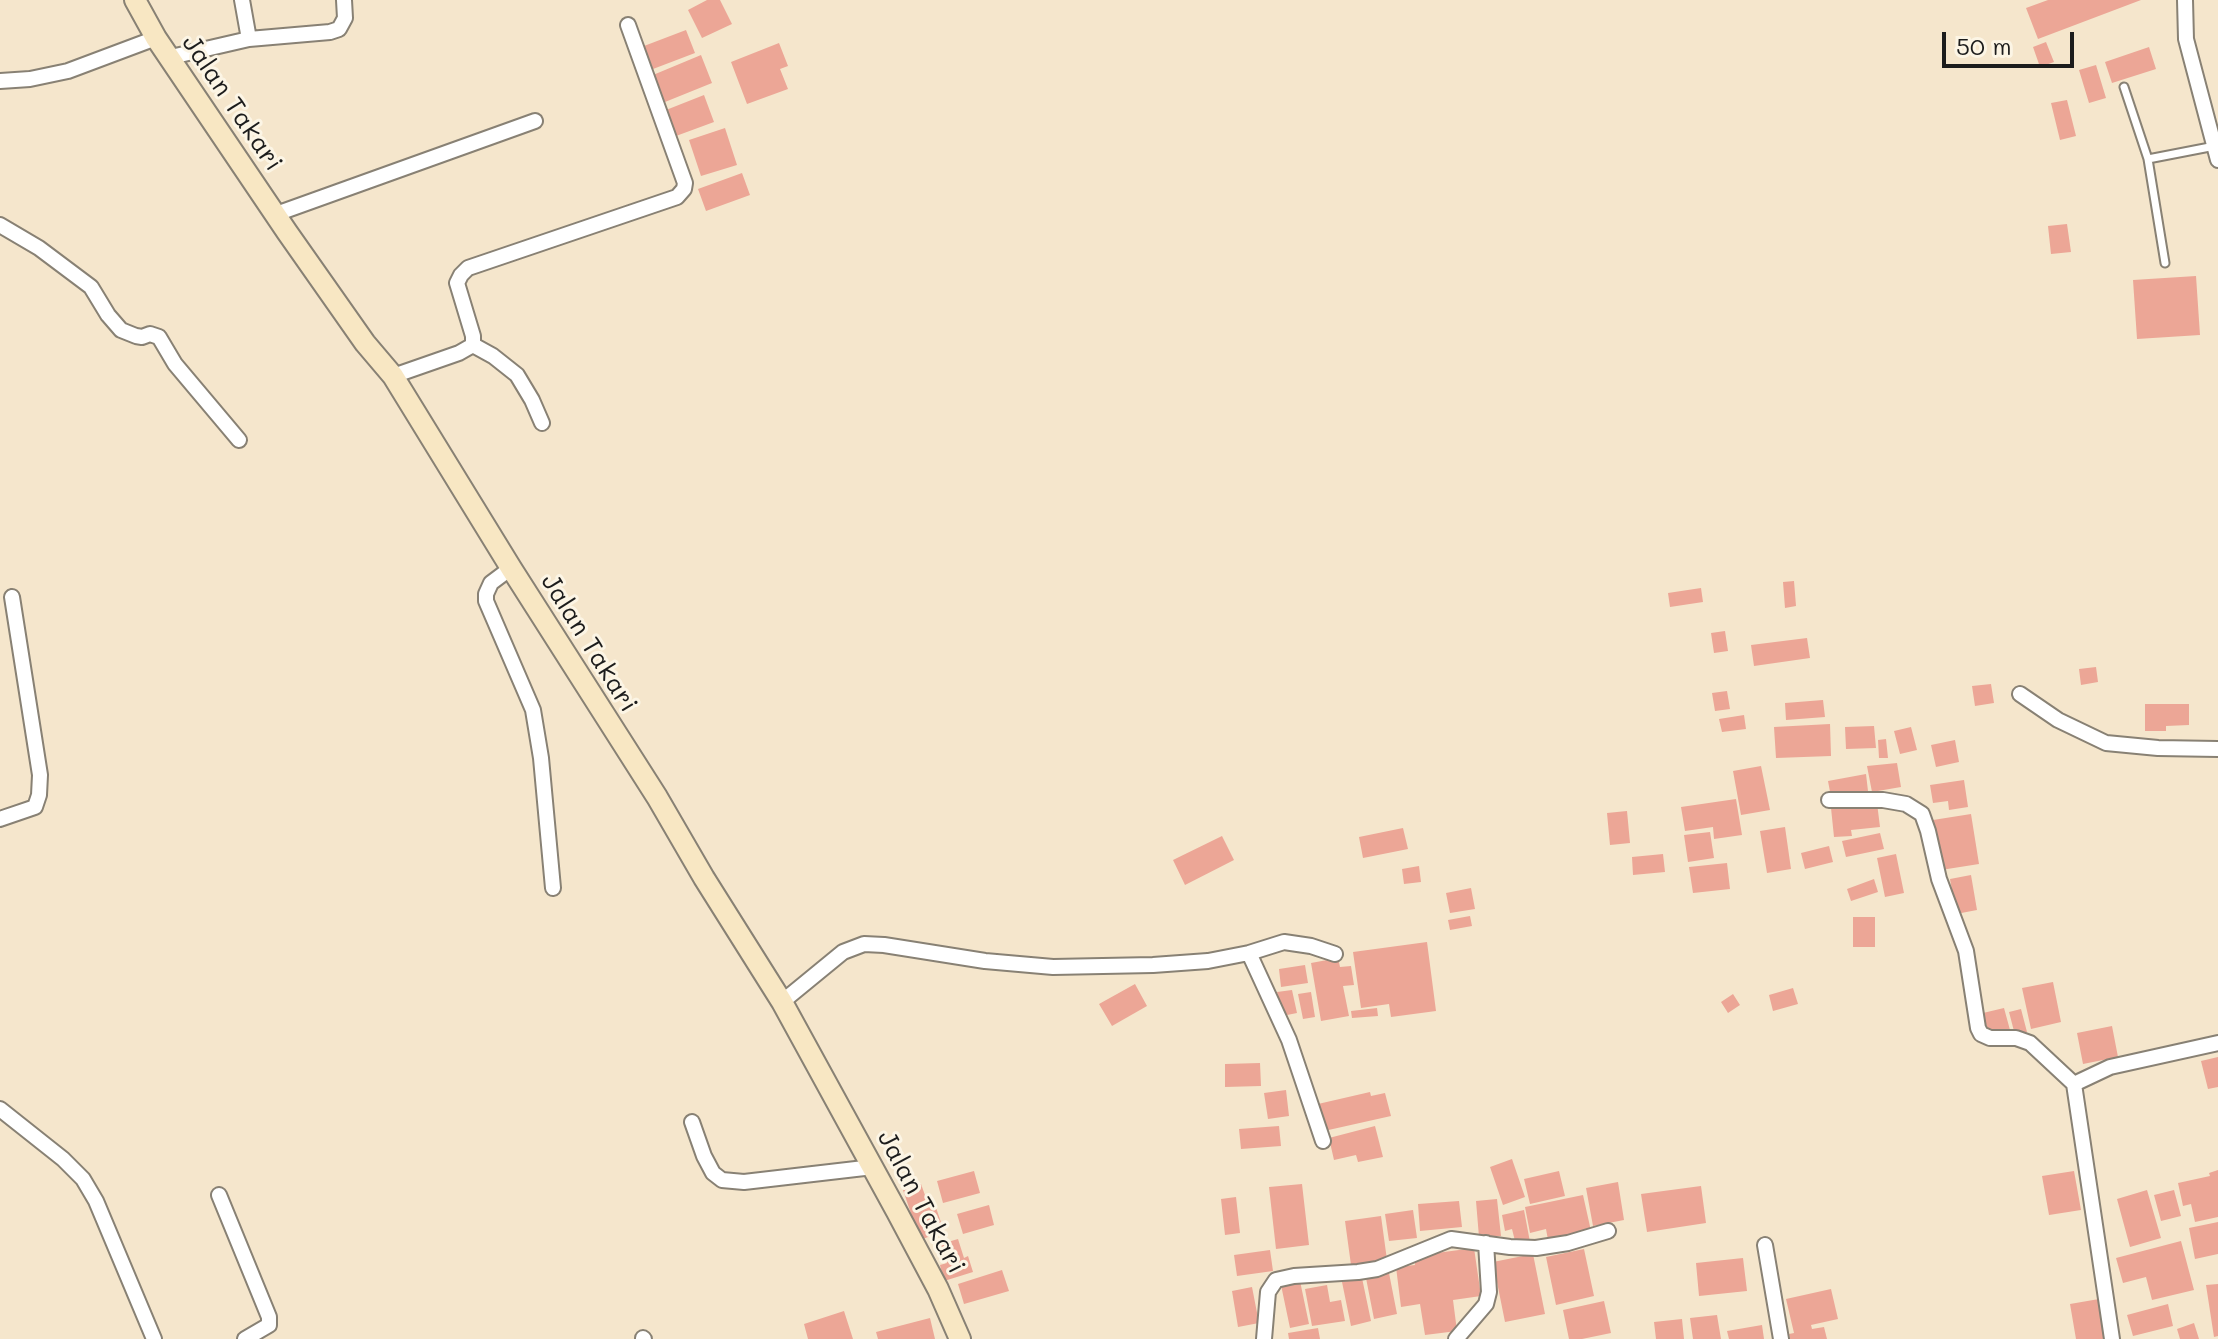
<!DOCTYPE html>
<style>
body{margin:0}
#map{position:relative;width:2218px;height:1339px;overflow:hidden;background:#f5e6cc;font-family:Mali,sans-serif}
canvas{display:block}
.scale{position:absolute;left:1942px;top:32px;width:132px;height:36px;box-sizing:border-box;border:4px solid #1c1c1c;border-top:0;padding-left:10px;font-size:24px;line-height:28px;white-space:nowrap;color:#1c1c1c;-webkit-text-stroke:6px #fcf5e5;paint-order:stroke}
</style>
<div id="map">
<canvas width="2218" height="1339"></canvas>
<div class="scale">50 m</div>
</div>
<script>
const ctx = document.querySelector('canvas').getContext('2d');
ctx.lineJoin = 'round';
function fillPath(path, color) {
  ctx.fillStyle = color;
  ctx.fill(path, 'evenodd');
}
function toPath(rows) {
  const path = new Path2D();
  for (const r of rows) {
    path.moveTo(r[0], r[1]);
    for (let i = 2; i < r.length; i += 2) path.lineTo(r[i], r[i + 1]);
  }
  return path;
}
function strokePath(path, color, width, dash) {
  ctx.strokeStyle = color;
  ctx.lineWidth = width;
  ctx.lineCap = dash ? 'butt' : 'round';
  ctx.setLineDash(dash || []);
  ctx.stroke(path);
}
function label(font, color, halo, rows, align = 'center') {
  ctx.font = font + ' Mali,sans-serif';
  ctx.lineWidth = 6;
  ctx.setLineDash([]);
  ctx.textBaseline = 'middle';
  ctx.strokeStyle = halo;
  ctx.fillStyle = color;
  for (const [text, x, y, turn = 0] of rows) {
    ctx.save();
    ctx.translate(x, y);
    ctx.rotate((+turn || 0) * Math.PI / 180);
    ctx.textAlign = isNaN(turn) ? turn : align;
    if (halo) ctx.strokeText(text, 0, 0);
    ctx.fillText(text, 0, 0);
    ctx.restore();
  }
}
const building = toPath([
 [707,0,720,0,732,24,702,38,688,10],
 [2048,0,2141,0,2038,39,2026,8],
 [686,30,695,53,653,69,644,46],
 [2046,42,2054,62,2040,67,2033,47],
 [779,43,788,66,780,69,788,89,747,104,731,62],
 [2149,47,2156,69,2112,83,2105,62],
 [701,55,712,83,665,102,653,75],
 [2096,65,2106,98,2089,103,2079,70],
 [704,95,714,122,676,136,666,110],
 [2067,100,2076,136,2060,140,2051,103],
 [725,128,737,165,701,176,689,140],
 [742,173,750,195,706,211,698,189],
 [2067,224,2071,252,2051,254,2048,226],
 [2196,276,2200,335,2137,339,2133,280],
 [1794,581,1796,606,1785,608,1783,582],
 [1701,588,1703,602,1670,607,1668,593],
 [1725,631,1728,651,1714,653,1711,633],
 [1807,638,1810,658,1754,666,1751,645],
 [2096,667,2098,682,2081,685,2079,669],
 [1991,684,1994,703,1975,706,1972,686],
 [1727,691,1730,709,1715,711,1712,693],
 [1823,700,1825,717,1786,720,1785,703],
 [2145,704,2189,704,2189,725,2166,726,2166,731,2145,731],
 [1744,715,1746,729,1722,732,1719,719],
 [1830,724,1831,756,1776,758,1774,727],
 [1874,726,1876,748,1846,749,1845,727],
 [1911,727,1917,750,1900,754,1894,731],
 [1886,739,1888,758,1879,758,1878,740],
 [1955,740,1959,762,1936,767,1931,745],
 [1897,763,1901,787,1872,792,1867,766],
 [1761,766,1770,810,1741,815,1733,771],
 [1866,774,1868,791,1831,797,1828,781],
 [1964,780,1968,807,1949,810,1948,801,1933,803,1930,785],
 [1736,799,1742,835,1714,839,1713,827,1685,831,1681,807],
 [1877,803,1880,827,1851,830,1852,836,1834,837,1831,808],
 [1627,811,1630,843,1610,845,1607,813],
 [1971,814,1979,864,1941,870,1933,820],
 [1785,827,1791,869,1767,873,1760,831],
 [1403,828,1408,849,1363,858,1359,837],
 [1710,832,1714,858,1688,862,1684,835],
 [1880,833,1884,849,1846,857,1842,841],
 [1222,836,1234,860,1185,885,1173,860],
 [1829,846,1833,862,1805,869,1801,853],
 [1663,854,1665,872,1633,875,1632,857],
 [1896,854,1904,893,1885,897,1877,858],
 [1727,863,1730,889,1693,893,1689,867],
 [1419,866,1421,882,1404,884,1402,869],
 [1971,875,1977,910,1956,914,1950,879],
 [1874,879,1878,892,1851,901,1847,889],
 [1471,888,1475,909,1450,913,1446,893],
 [1470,916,1472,926,1450,930,1448,920],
 [1853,917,1875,917,1875,947,1853,947],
 [1427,942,1436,1011,1391,1017,1389,1004,1361,1008,1353,952],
 [1338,958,1340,967,1351,966,1354,985,1343,986,1349,1016,1321,1021,1311,963],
 [1305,965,1308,983,1281,987,1279,969],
 [2053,982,2061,1022,2031,1029,2022,988],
 [1135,984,1147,1006,1112,1026,1099,1004],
 [1793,988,1798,1004,1773,1011,1769,995],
 [1292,990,1297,1013,1282,1016,1277,992],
 [1311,992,1315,1017,1303,1019,1298,994],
 [1733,994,1740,1005,1728,1013,1721,1002],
 [1377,1008,1378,1016,1352,1018,1351,1011],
 [2004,1008,2010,1030,1989,1035,1983,1013],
 [2021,1009,2027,1032,2015,1035,2009,1012],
 [2112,1026,2118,1057,2083,1064,2077,1033],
 [2218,1057,2218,1087,2208,1089,2201,1061],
 [1260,1063,1261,1086,1225,1087,1225,1064],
 [1286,1090,1289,1116,1268,1119,1264,1093],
 [1370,1092,1371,1096,1385,1093,1391,1116,1324,1131,1318,1104],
 [1279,1126,1281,1146,1241,1149,1239,1129],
 [1375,1126,1383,1157,1358,1162,1356,1155,1334,1160,1329,1138],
 [1512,1159,1525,1197,1503,1205,1490,1167],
 [2218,1170,2218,1217,2195,1222,2191,1204,2183,1206,2178,1183,2210,1176,2209,1173],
 [974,1171,980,1193,943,1203,937,1181],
 [1559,1171,1565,1196,1530,1204,1524,1179],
 [2074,1171,2081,1210,2049,1215,2042,1176],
 [1618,1182,1624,1220,1593,1226,1586,1188],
 [921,1184,926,1198,932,1196,944,1231,920,1240,903,1190],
 [1302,1184,1309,1245,1276,1249,1269,1187],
 [1701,1186,1706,1223,1647,1232,1641,1194],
 [2147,1190,2161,1238,2130,1247,2117,1199],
 [2174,1190,2181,1216,2161,1221,2154,1195],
 [1583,1195,1591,1231,1548,1240,1546,1229,1530,1233,1525,1207],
 [1236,1197,1240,1233,1225,1235,1221,1199],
 [1497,1199,1501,1236,1479,1237,1476,1201],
 [1459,1201,1462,1227,1420,1231,1418,1204],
 [989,1205,994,1225,963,1234,957,1214],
 [1413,1210,1417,1238,1389,1241,1385,1214],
 [1524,1210,1530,1242,1516,1245,1512,1229,1505,1231,1502,1215],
 [1381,1216,1387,1260,1351,1265,1345,1221],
 [2218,1222,2218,1254,2195,1259,2189,1228],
 [958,1239,964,1258,968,1256,973,1272,944,1281,940,1265,947,1263,941,1244],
 [2181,1241,2194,1290,2152,1300,2146,1277,2123,1283,2116,1258],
 [1474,1248,1481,1296,1453,1300,1457,1331,1425,1335,1420,1304,1401,1307,1396,1267,1415,1265,1414,1256],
 [1584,1249,1594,1296,1556,1305,1546,1257],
 [1270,1250,1273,1271,1237,1276,1234,1255],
 [1533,1254,1545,1314,1505,1322,1493,1262],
 [1743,1258,1747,1291,1699,1296,1696,1263],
 [1002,1270,1009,1291,964,1304,958,1284],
 [1389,1273,1397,1314,1374,1319,1366,1278],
 [1362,1278,1371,1321,1351,1326,1342,1282],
 [1300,1281,1309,1324,1290,1328,1281,1285],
 [2218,1284,2218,1336,2214,1337,2206,1285],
 [1327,1285,1330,1302,1341,1300,1345,1321,1312,1326,1305,1289],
 [1252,1287,1259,1323,1238,1327,1232,1291],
 [1831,1289,1838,1319,1811,1325,1812,1329,1824,1327,1827,1339,1790,1339,1789,1334,1794,1333,1786,1299],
 [2099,1299,2106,1339,2076,1339,2070,1304],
 [1604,1301,1611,1333,1582,1339,1569,1339,1563,1310],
 [2168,1304,2173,1326,2133,1336,2127,1315],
 [844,1311,853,1339,808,1339,804,1324],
 [1717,1315,1721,1339,1693,1339,1690,1318],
 [930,1318,935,1339,878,1339,876,1332],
 [1682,1319,1684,1339,1656,1339,1654,1322],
 [2194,1323,2199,1339,2180,1339,2177,1329],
 [1762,1325,1764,1339,1729,1339,1727,1331],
 [1318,1328,1320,1339,1289,1339,1288,1333]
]);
const lane = toPath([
 [2124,87,2148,159,2215,146],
 [2148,159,2165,263]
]);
const street = toPath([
 [242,0,249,39],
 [2185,0,2186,39,2218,160],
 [171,57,249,39,330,32,339,29,345,18,344,0],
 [0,81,30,79,68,71,156,38],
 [276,214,535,121],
 [0,225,39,248,91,287,108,315,121,330,136,336,142,337,150,334,159,337,175,364,239,440],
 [473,345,493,356,517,375,532,400,542,423],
 [393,376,459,353,473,345,473,336,457,283,461,275,468,268,677,197,684,189,685,183,628,25],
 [511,568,491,583,486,594,486,601,533,710,541,758,553,888],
 [2020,694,2058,720,2106,743,2158,748,2218,749],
 [1829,800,1883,800,1906,804,1922,814,1928,831,1939,879,1966,951,1978,1028,1981,1034,1990,1038,2016,1038,2030,1043,2074,1084],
 [0,819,35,807,39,795,40,775,12,597],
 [1249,953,1289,1040,1323,1141],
 [782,1002,843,952,864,944,884,945,985,961,1053,967,1153,965,1208,961,1249,953,1284,942,1311,946,1335,954],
 [0,1109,63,1159,83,1179,96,1201,154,1339],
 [692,1122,704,1156,713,1173,722,1180,744,1182,873,1167],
 [219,1195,269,1317,269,1325,245,1339],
 [1765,1245,1781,1339],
 [643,1338,644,1339],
 [1264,1339,1268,1292,1276,1280,1294,1276,1358,1272,1377,1269,1451,1239,1510,1247,1536,1248,1568,1243,1608,1231],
 [1456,1339,1486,1304,1489,1292,1486,1243],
 [2112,1339,2074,1084,2110,1067,2218,1043]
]);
const secondary = toPath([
 [135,0,156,38,287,232,365,343,393,376,511,568,657,797,704,878,782,1002,897,1212,938,1289,960,1339]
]);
const streetNames = [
 ["Jalan Takari",232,103,56],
 ["Jalan Takari",589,643,58],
 ["Jalan Takari",921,1202,62]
];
fillPath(building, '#eca696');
strokePath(lane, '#888174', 11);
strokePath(street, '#888174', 18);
strokePath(secondary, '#888174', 24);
strokePath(lane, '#fff', 7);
strokePath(street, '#fff', 14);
strokePath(secondary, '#f8e7c3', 20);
label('26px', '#1c1c1c', '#fcf5e5', streetNames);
</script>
